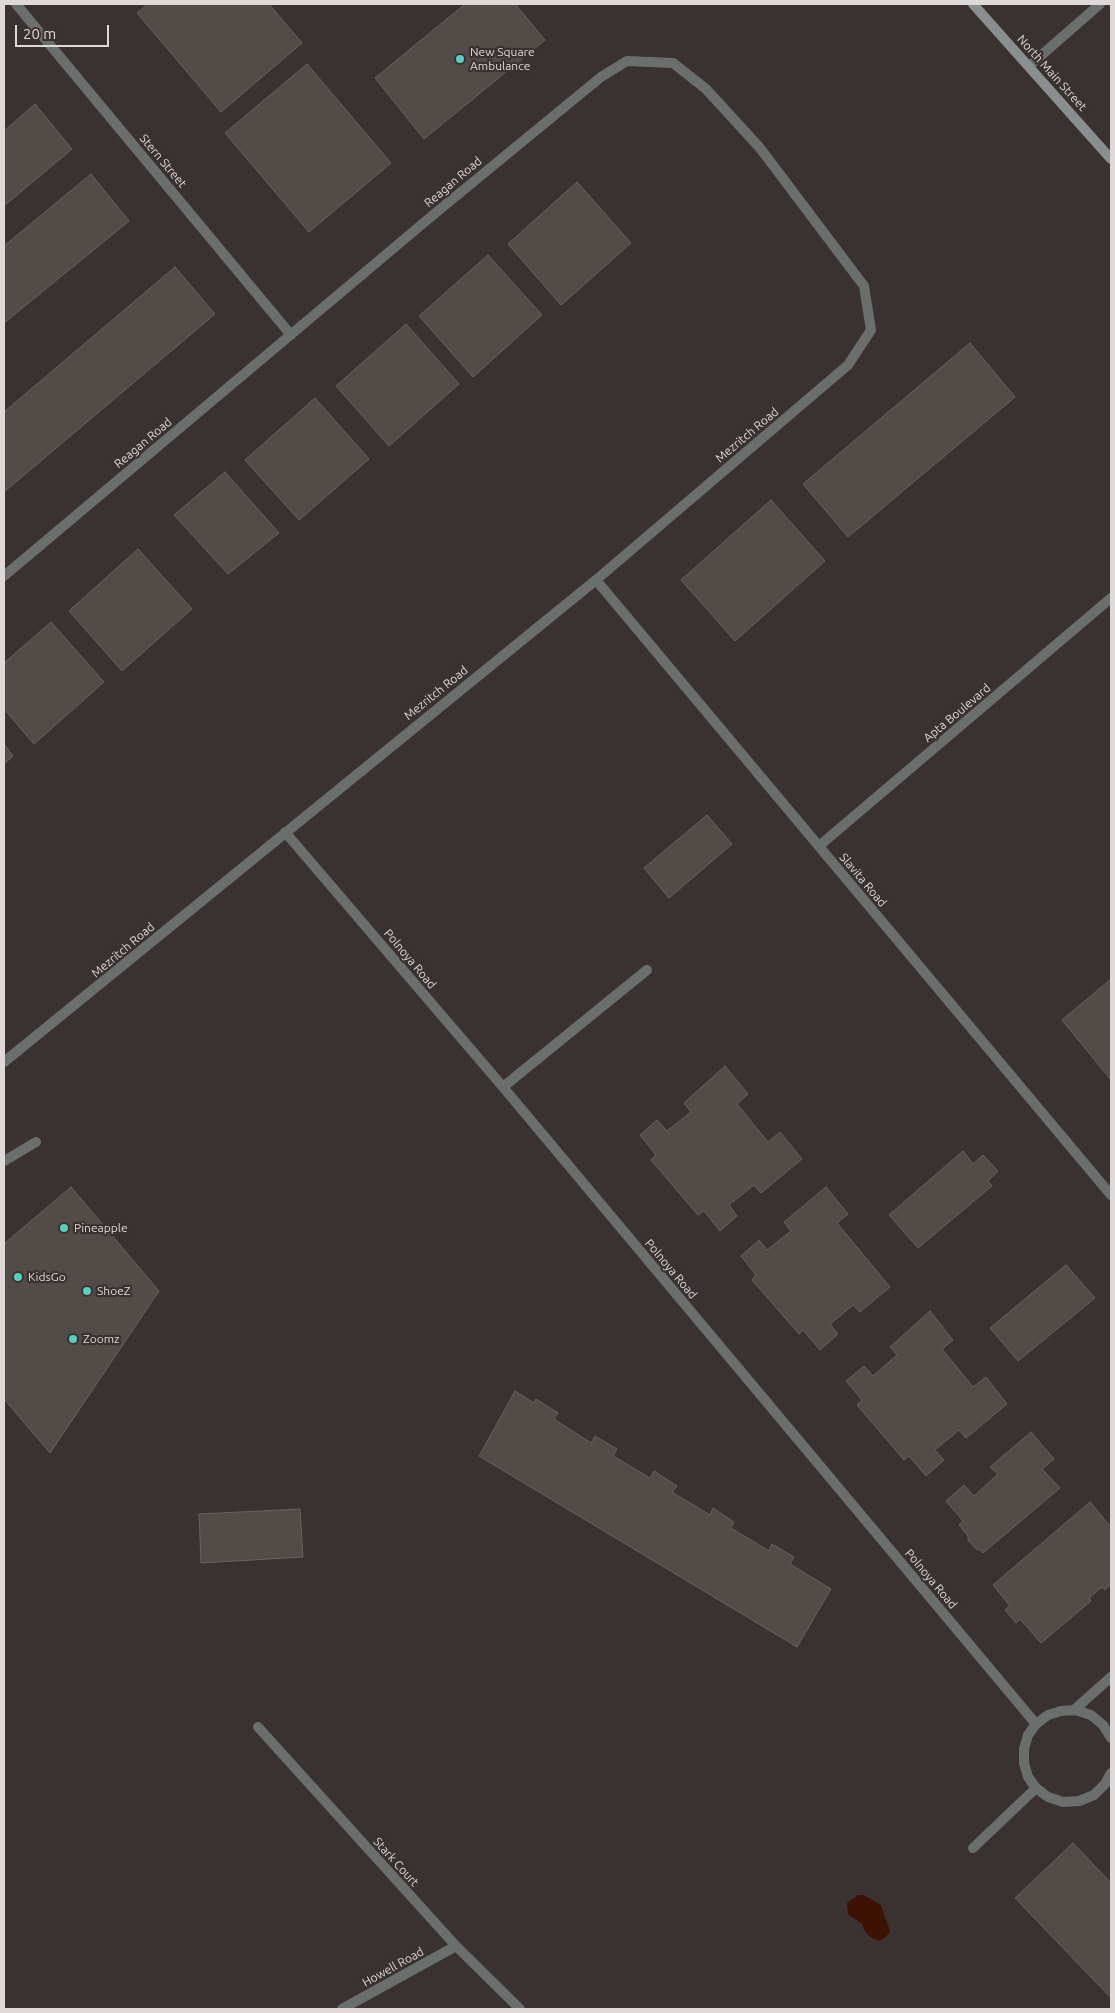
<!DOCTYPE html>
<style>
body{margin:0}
#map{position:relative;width:1115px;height:2013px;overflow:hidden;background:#3a3230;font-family:Ubuntu,sans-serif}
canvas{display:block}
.frame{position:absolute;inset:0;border:5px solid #ded9d8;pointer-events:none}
.scale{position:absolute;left:15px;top:25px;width:94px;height:22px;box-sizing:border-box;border:2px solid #ded9d8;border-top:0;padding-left:6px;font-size:15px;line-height:18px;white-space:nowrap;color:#ded9d8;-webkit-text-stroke:4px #3a3230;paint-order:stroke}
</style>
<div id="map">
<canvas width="1115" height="2013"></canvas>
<div class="frame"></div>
<div class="scale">20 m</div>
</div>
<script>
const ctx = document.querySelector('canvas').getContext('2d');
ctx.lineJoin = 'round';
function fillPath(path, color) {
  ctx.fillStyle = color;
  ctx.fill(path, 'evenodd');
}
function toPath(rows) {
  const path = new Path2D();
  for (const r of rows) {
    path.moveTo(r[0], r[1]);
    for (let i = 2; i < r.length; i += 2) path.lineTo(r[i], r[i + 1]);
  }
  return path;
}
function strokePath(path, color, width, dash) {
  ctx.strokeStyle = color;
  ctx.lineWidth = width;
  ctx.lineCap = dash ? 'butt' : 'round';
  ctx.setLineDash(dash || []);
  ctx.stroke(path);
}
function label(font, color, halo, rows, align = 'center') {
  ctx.font = font + ' Ubuntu,sans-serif';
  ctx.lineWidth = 4.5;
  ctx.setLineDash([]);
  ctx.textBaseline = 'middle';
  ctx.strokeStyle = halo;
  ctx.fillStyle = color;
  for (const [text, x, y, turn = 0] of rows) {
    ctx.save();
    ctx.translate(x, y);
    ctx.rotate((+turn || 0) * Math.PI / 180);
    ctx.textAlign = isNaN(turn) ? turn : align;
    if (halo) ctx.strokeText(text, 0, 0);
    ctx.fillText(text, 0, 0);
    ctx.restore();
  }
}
const water = toPath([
 [858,1895,864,1895,881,1905,890,1931,886,1937,879,1941,870,1937,865,1931,862,1924,848,1914,847,1903]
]);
const building = toPath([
 [148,4,269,4,302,43,221,112,137,13,148,4],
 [465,4,515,4,545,40,424,139,375,78,465,4],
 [307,64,391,163,309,232,225,133,307,64],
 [35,104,72,149,4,206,4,131,35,104],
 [91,174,129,221,4,323,4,246,91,174],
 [577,182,631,243,561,305,508,244,577,182],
 [488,255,542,315,473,377,419,316,488,255],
 [175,267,215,314,4,492,4,412,175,267],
 [406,324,459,384,389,446,336,386,406,324],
 [970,343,1015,397,848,537,803,484,970,343],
 [315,398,369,459,299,520,245,460,315,398],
 [225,472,279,533,228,574,174,515,225,472],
 [771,500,825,561,735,641,681,580,771,500],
 [138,549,192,609,122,671,69,611,138,549],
 [51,622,104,682,34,744,4,709,4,663,51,622],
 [4,744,13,756,4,764,4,744],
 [707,815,732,844,669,898,644,868,707,815],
 [1111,979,1111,1080,1062,1020,1111,979],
 [725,1066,748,1094,737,1104,768,1142,780,1132,802,1159,761,1193,754,1185,729,1205,737,1216,720,1231,704,1211,698,1215,651,1160,656,1155,640,1135,657,1120,667,1131,691,1112,684,1103,725,1066],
 [963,1151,973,1164,983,1155,998,1171,988,1181,992,1186,918,1248,889,1215,963,1151],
 [71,1187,159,1291,50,1453,4,1399,4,1244,71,1187],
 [826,1187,848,1214,837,1223,890,1287,860,1312,853,1305,830,1324,838,1334,820,1350,803,1330,799,1334,752,1280,756,1275,741,1256,759,1240,767,1250,791,1231,784,1222,826,1187],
 [1066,1265,1095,1298,1018,1361,990,1328,1066,1265],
 [930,1311,953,1340,942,1349,973,1387,986,1377,1007,1404,966,1438,959,1430,935,1450,944,1460,926,1476,909,1456,904,1460,857,1405,862,1400,846,1381,864,1366,873,1376,897,1355,890,1347,930,1311],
 [515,1391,534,1403,536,1399,558,1413,554,1419,591,1443,595,1436,617,1449,613,1456,650,1478,654,1471,677,1486,672,1492,710,1515,713,1508,734,1522,731,1528,769,1551,772,1544,794,1557,790,1564,831,1589,797,1647,479,1456,515,1391],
 [1031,1432,1054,1459,1042,1469,1060,1488,983,1553,980,1550,976,1549,968,1540,968,1536,959,1525,963,1521,946,1501,964,1485,974,1496,998,1474,990,1467,1031,1432],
 [1090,1502,1111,1527,1111,1584,1105,1590,1102,1587,1089,1598,1091,1601,1041,1643,1020,1619,1016,1623,1005,1610,1010,1606,993,1585,1090,1502],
 [300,1509,303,1557,201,1563,199,1514,300,1509],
 [1073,1843,1111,1883,1111,1998,1015,1898,1073,1843]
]);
const lane = toPath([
 [1029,66,1100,4],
 [503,1087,647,970],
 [4,1161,36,1142],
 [1111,1738,1103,1725,1091,1715,1075,1710,1061,1711,1048,1715,1036,1724,1028,1735,1024,1749,1024,1763,1028,1777,1036,1788,1048,1797,1063,1802,1079,1801,1094,1795,1105,1784,1111,1773],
 [973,1848,1036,1788]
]);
const street = toPath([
 [16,4,291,335],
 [4,576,433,215,601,77,627,61,673,63,706,89,760,148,864,286,871,330,848,365,596,580,4,1062],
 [596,580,1111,1195],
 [285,832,503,1087,1036,1724],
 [819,846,1111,598],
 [1074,1710,1111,1677],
 [258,1727,456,1946,520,2009],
 [342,2009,456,1946]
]);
const secondary = toPath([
 [973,4,1111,159]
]);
const markers = [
 [460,59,5,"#58cebf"],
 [64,1228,5,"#58cebf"],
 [18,1277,5,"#58cebf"],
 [87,1291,5,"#58cebf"],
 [73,1339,5,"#58cebf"]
];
const poiNames = [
 ["New Square",470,52],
 ["Ambulance",470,66],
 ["Pineapple",74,1228],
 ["KidsGo",28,1277],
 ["ShoeZ",97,1291],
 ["Zoomz",83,1339]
];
const streetNames = [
 ["North Main Street",1052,73,48],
 ["Stern Street",163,161,50],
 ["Reagan Road",453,182,-40],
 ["Mezritch Road",747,435,-40],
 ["Reagan Road",143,443,-40],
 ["Mezritch Road",436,693,-39],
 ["Apta Boulevard",957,713,-40],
 ["Slavita Road",863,880,50],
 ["Mezritch Road",123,950,-40],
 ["Polnoya Road",410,959,50],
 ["Polnoya Road",671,1269,50],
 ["Polnoya Road",931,1579,50],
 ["Stark Court",396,1862,48],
 ["Howell Road",393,1967,-29]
];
fillPath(water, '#3e1203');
fillPath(building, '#534b48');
strokePath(building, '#6a615e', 1);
strokePath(lane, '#6a6f6e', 10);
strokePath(street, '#6a6f6e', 10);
strokePath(secondary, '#888f8e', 10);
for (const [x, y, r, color] of markers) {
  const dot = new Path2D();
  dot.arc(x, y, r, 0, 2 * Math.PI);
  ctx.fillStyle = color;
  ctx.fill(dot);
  strokePath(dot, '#3a3230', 2);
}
label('12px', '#ded9d8', '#3a3230', poiNames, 'left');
label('12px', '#ded9d8', '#3a3230', streetNames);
</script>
